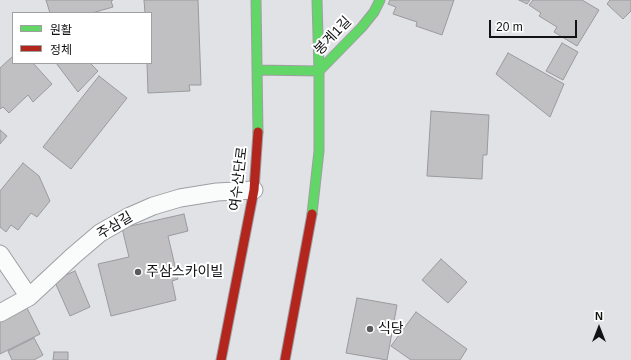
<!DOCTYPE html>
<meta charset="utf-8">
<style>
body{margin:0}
#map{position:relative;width:631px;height:360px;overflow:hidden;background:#e1e2e6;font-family:Helvetica,"Noto Sans KR",sans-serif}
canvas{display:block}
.legend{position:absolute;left:12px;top:12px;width:140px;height:52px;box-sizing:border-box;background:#fff;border:1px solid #a0a0a1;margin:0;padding:5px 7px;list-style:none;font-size:12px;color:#111214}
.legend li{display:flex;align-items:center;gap:8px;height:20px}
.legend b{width:20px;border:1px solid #a0a0a1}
.north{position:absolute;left:579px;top:308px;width:40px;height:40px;-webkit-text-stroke:3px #fff;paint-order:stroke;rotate:0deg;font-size:11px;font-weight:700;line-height:16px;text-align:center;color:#111214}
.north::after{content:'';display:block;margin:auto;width:14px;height:18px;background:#111214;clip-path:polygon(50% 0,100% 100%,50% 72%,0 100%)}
.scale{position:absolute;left:489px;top:20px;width:88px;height:18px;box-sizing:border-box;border:2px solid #111214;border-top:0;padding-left:5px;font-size:12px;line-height:14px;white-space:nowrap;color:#111214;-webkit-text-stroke:3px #fff;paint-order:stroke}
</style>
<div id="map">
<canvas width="631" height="360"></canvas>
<ul class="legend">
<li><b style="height:5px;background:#63d668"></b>원활</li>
<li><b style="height:5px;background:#b3261e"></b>정체</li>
</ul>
<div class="north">N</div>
<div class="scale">20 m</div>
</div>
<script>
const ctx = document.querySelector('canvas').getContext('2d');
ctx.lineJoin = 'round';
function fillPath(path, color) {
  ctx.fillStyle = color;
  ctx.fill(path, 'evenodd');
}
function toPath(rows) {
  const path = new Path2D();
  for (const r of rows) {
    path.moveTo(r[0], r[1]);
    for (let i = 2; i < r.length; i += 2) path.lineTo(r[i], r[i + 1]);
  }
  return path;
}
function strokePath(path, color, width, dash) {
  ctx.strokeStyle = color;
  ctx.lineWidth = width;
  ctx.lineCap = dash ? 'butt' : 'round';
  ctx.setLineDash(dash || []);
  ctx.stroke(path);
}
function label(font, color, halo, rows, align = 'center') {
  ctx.font = font + ' Helvetica,"Noto Sans KR",sans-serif';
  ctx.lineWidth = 4;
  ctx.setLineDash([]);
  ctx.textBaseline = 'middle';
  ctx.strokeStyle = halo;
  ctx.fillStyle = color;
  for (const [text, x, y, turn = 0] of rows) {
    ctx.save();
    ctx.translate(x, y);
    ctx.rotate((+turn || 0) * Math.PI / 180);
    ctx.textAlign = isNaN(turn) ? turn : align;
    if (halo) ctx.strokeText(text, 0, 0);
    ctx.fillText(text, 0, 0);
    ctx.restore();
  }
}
const building = toPath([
 [46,0,113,0,111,1,113,7,92,13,50,13,46,0],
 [144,0,198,0,201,85,189,85,190,91,148,93,147,63,151,63,151,13,145,13,144,0],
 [390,0,454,0,442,35,416,26,417,22,393,14,396,7,388,4,390,0],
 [519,0,530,0,527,4,519,0],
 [533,0,582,0,599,10,577,46,554,32,557,27,539,16,541,13,529,5,533,0],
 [610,0,631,0,631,11,623,19,607,4,610,0],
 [562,43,578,52,563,80,546,71,562,43],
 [508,53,564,84,550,117,496,74,508,53],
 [13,56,13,63,33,63,52,84,33,102,28,95,9,113,3,107,0,109,0,68,13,56],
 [56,63,90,63,98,71,78,92,56,63],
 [99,76,127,98,71,169,43,147,99,76],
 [431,111,489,115,487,155,483,155,482,179,427,176,431,111],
 [0,130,7,136,0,144,0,130],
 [23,163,39,176,50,201,37,217,31,213,18,230,11,225,6,232,0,227,0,191,23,163],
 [184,214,188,231,168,236,178,279,172,281,176,300,111,316,98,264,129,257,122,228,184,214],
 [441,259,467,282,448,303,422,280,441,259],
 [75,271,90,307,70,316,54,280,75,271],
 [357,298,397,305,387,360,346,353,357,298],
 [27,308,40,334,0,354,0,321,27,308],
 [416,312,467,349,460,360,411,360,391,346,416,312],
 [34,338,43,355,34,360,12,360,8,351,34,338],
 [54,352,68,352,68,360,53,360,54,352]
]);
const lane = toPath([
 [0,254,29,297],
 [0,313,29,297,73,256,100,233,128,217,153,206,180,198,217,192,254,190]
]);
const fast = toPath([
 [256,0,258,132],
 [258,70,319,71],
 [319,71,362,27,374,12,380,0],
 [312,214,319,151,319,71,317,0]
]);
const jam = toPath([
 [221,360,254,190,258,132],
 [285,360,312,214]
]);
const markers = [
 [138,272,4,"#5a5b5e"],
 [370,329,4,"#5a5b5e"]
];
const streetNames = [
 ["봉계1길",333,36,-46],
 ["여수산단로",239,179,-83],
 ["주삼길",115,226,-31]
];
const poiNames = [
 ["주삼스카이빌",146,272],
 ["식당",378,329]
];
fillPath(building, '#c0c0c3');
strokePath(building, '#9a9a9d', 1);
strokePath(lane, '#9e9fa2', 19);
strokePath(fast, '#9e9fa2', 11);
strokePath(jam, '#9e9fa2', 11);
strokePath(lane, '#fafbfb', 17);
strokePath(fast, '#63d668', 9);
strokePath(jam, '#b3261e', 9);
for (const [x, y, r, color] of markers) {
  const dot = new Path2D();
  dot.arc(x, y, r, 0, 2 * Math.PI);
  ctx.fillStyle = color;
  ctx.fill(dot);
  strokePath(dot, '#fff', 1.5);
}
label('14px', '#111214', '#fff', streetNames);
label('14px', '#111214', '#fff', poiNames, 'left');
</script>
